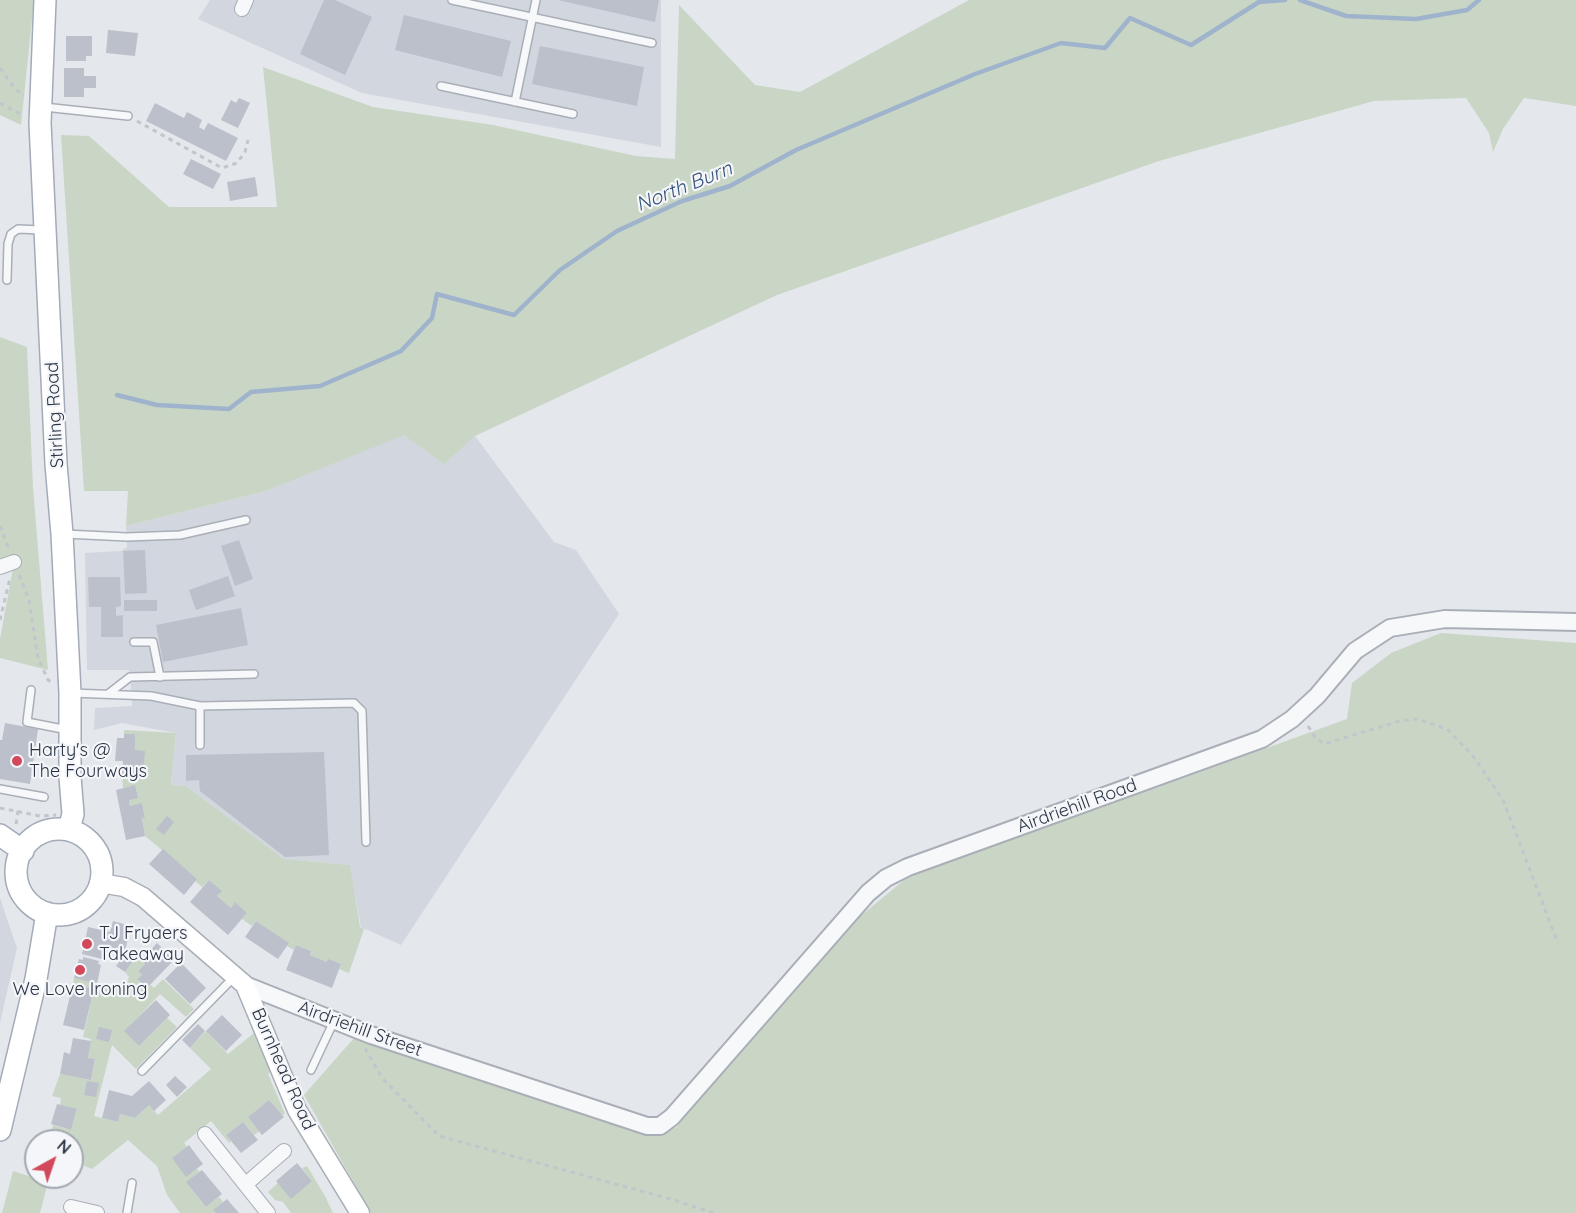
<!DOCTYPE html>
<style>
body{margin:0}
#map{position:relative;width:1576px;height:1213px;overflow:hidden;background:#e4e7ec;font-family:Quicksand,sans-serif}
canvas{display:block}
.north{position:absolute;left:24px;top:1129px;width:60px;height:60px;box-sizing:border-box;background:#f4f6f9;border:2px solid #a4a8b1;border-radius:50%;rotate:40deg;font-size:16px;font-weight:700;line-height:24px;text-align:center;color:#2b3445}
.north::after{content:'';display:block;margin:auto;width:21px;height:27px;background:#d1495b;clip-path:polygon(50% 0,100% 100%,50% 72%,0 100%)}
</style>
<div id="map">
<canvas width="1576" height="1213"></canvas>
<div class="north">N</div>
</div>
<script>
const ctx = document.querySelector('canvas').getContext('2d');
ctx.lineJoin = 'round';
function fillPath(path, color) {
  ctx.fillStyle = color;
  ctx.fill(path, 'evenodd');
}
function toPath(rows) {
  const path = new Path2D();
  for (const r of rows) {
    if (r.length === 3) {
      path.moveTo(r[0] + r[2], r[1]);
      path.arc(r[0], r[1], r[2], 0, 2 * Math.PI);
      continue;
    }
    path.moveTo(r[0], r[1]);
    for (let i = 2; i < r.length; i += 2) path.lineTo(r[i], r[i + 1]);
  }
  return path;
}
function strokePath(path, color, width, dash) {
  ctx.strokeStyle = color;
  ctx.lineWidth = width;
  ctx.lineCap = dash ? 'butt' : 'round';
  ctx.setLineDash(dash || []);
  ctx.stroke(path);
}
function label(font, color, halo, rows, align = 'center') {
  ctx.font = font + ' Quicksand,sans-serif';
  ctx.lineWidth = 4.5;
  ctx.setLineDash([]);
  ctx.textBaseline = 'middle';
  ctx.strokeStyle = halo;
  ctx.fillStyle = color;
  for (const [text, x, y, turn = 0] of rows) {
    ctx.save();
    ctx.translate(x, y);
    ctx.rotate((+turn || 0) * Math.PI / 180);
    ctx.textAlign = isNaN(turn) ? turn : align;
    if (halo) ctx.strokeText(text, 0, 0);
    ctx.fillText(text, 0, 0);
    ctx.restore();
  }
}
const built = toPath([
 [210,0,661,0,661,147,362,93,198,19],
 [404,434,444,463,475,436,554,542,576,550,619,614,401,945,361,927,349,865,284,859,186,786,171,785,176,733,122,723,94,730,95,708,132,706,132,696,129,670,87,670,85,553,121,551,127,547,126,526,266,491],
 [0,898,17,948,0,1023]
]);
const green = toPath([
 [0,0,34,0,21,125,0,115],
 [969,0,1576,0,1576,106,1524,98,1503,129,1493,152,1489,133,1466,98,1374,101,1159,161,777,295,475,436,444,464,404,435,266,491,126,526,128,491,84,491,61,135,89,136,169,207,277,207,263,67,373,107,493,125,636,156,675,159,679,5,755,85,800,92],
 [0,337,27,347,33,488,48,670,0,658,0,639,14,563,0,567],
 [1441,633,1576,643,1576,1213,371,1213,304,1095,354,1038,628,1128,657,1135,677,1127,691,1107,858,918,903,881,931,866,1120,801,1347,719,1352,683,1391,653],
 [124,730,176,733,171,785,186,786,284,859,350,865,360,927,364,929,349,973,339,969,341,964,327,962,310,955,311,951,296,945,294,950,287,946,288,943,256,921,252,926,242,919,247,913,235,903,231,908,217,896,221,891,209,880,202,887,195,881,197,879,145,836,142,818,145,817,142,804,130,806,129,800,135,786,123,788,122,774,143,776,135,750,135,734,124,734],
 [129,949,145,964,138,971,142,975,137,979,146,988,151,985,154,988,163,979,194,1009,186,1017,160,994,125,1031,139,1046,167,1018,177,1027,136,1069,112,1045,94,1116,118,1122,120,1114,135,1118,149,1105,158,1115,211,1069,190,1048,206,1031,228,1054,254,1033,271,1072,268,1074,285,1114,282,1115,269,1100,248,1117,260,1131,254,1135,243,1122,226,1135,231,1142,229,1143,211,1121,184,1143,187,1147,172,1158,200,1171,187,1183,206,1207,219,1197,223,1202,214,1210,216,1213,180,1213,167,1195,157,1166,128,1140,92,1169,82,1165,72,1169,72,1141,67,1141,68,1136,51,1132,53,1125,71,1130,77,1110,60,1105,61,1098,52,1096,60,1074,91,1080,95,1060,88,1058,91,1039,83,1037,94,989,73,984,74,978,125,991,129,977,125,972,133,961,125,954],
 [307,1166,325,1196,333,1213,291,1213,283,1202,275,1200,268,1192,278,1183,312,1181,302,1168],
 [13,1171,48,1182,40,1213,2,1213]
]);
const stream = toPath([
 [1300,0,1346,16,1416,19,1467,10,1479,0],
 [117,395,157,405,229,409,251,392,320,386,401,351,432,318,437,294,514,315,560,270,617,231,682,201,730,186,796,150,975,74,1061,43,1105,48,1130,18,1191,45,1259,2,1285,0]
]);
const building = toPath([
 [324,0,335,0,372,17,345,75,300,54],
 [558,0,659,0,655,22],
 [404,15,511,41,502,77,395,50],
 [108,30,138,33,135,56,106,53],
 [66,36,92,36,92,56,86,56,86,61,66,61],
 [540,46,644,67,637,106,532,84],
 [64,68,84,68,84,76,96,76,96,88,84,88,84,97,64,97],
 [239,98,250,103,238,128,221,120,231,100,236,103],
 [155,103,184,118,187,112,202,120,199,127,204,130,208,123,238,138,226,161,146,121],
 [191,159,221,174,213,189,183,174],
 [255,177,258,196,230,201,227,182],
 [239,540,253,579,235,586,221,546],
 [145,550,147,593,125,594,123,551],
 [228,576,235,596,196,610,189,590],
 [88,577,120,577,121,606,116,607,116,616,123,615,123,637,101,637,101,607,89,607],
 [124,600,157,600,157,611,124,611],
 [241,608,248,645,163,662,156,625],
 [5,723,38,729,30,784,0,779,0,740,2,740],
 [124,734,135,734,135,750,145,751,143,776,122,774,123,761,115,761,117,738,124,738],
 [324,752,329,855,285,857,200,791,199,780,186,781,186,755],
 [135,785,138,798,129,800,130,806,142,803,145,818,142,818,145,836,126,840,116,790],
 [167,816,174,822,164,835,156,829],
 [163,849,197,879,184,895,149,864],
 [209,880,222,891,217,896,231,908,235,902,247,913,228,935,190,902],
 [113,921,131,926,125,951,109,947,106,960,82,954,88,927,110,932],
 [256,921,289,943,278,959,245,937],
 [157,943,174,960,147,988,137,979,142,975,138,971,145,964,141,960],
 [296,945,311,951,310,955,327,962,328,959,341,964,332,988,286,970],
 [125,954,133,961,125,972,116,966],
 [83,957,99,961,98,964,101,965,97,984,74,978,79,959,83,960],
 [181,963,206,988,190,1004,165,979],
 [73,984,94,989,84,1030,63,1025],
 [156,1000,170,1015,139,1046,124,1031],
 [222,1015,242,1035,226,1051,206,1031],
 [198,1024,205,1031,190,1048,182,1040],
 [99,1027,112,1030,109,1042,96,1039],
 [73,1038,91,1041,88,1058,95,1059,91,1080,60,1074,64,1052,70,1054],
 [175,1076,187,1087,177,1097,166,1085],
 [87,1081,99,1083,96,1097,84,1095],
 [149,1081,166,1100,154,1111,149,1105,135,1118,120,1114,118,1122,102,1118,109,1090,132,1096],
 [269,1100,284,1117,262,1135,248,1117],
 [57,1104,77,1109,71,1130,51,1124],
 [243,1122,258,1140,241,1153,226,1135],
 [48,1132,68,1136,67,1141,43,1141,43,1138,46,1139],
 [189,1145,203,1164,186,1177,172,1158],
 [297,1163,312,1181,291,1199,276,1181],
 [202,1170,222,1194,206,1207,186,1182],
 [227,1199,239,1213,216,1213,213,1210]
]);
const path = toPath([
 [0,68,15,89,24,95],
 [0,103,22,115],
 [137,121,222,168,237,163,245,152,248,140],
 [0,526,9,549],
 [19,575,29,600,38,658,48,680,53,683],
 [0,620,10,578],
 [1308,726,1315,737,1324,744,1400,721,1417,719,1447,729,1473,756,1503,800,1558,943],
 [0,808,40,816,56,815],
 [16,824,18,811],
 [366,1048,366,1050,382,1078,439,1136,674,1200,713,1213]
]);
const service = toPath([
 [452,0,652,43],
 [441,86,573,114],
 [515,102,536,0],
 [44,107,128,116],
 [7,280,8,244,11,234,18,229,41,230],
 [65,534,127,537,180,535,246,520],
 [134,642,153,642,160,677],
 [31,690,27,722,68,730],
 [71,693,151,696,200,706,354,703,362,711,366,842],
 [108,694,130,677,254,674],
 [200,706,200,745],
 [0,789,44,797],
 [311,1070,334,1021],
 [142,1071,234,977],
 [127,1213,132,1183]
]);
const minor = toPath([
 [242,9,246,0],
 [0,567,14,562],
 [205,1134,268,1213],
 [246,1184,284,1151],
 [71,1207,97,1213]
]);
const tertiary = toPath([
 [245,985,371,1035,647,1126,660,1126,672,1117,868,893,886,878,908,867,1262,739,1292,719,1317,696,1355,651,1390,628,1445,619,1576,622]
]);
const secondary = toPath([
 [100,883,124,887,143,897,245,985,297,1110,360,1213]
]);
const primary = toPath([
 [45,0,40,123,56,464,62,534,70,693,70,777,73,814,69,829],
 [59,872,43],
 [0,835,23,851],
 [0,1130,36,979,47,913]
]);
const markers = [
 [17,761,6,"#d1495b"],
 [87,944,6,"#d1495b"],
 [80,970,6,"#d1495b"]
];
const streetNames = [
 ["Stirling Road",55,415,-93],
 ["Airdriehill Road",1077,806,-20],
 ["Airdriehill Street",360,1029,20],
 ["Burnhead Road",283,1069,66]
];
const poiNames = [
 ["Harty's @",29,751],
 ["The Fourways",29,772],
 ["TJ Fryaers",99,934],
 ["Takeaway",99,955],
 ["We Love Ironing",80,990,"center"]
];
const waterNames = [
 ["North Burn",684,187,-22]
];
fillPath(built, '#d2d6de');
fillPath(green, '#c9d6c5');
strokePath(stream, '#9fb4cc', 4.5);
fillPath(building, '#bbc0ca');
strokePath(service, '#a9aeb7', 10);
strokePath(minor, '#a9aeb7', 16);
strokePath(tertiary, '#a9aeb7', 20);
strokePath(secondary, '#a9aeb7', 21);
strokePath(primary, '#a3abb8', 24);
strokePath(path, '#c2c5cb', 3, [4.5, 4.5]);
strokePath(service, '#f7f8fa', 7);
strokePath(minor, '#f7f8fa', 14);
strokePath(tertiary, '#f7f8fa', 16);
strokePath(secondary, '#fff', 18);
strokePath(primary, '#fff', 21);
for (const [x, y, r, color] of markers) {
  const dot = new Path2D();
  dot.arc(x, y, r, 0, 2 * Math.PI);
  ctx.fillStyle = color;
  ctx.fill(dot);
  strokePath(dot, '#f4f6f9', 2);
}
label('18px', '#2b3445', '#f4f6f9', streetNames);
label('18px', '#2b3445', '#f4f6f9', poiNames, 'left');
label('italic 20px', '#34527a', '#f4f6f9', waterNames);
</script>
